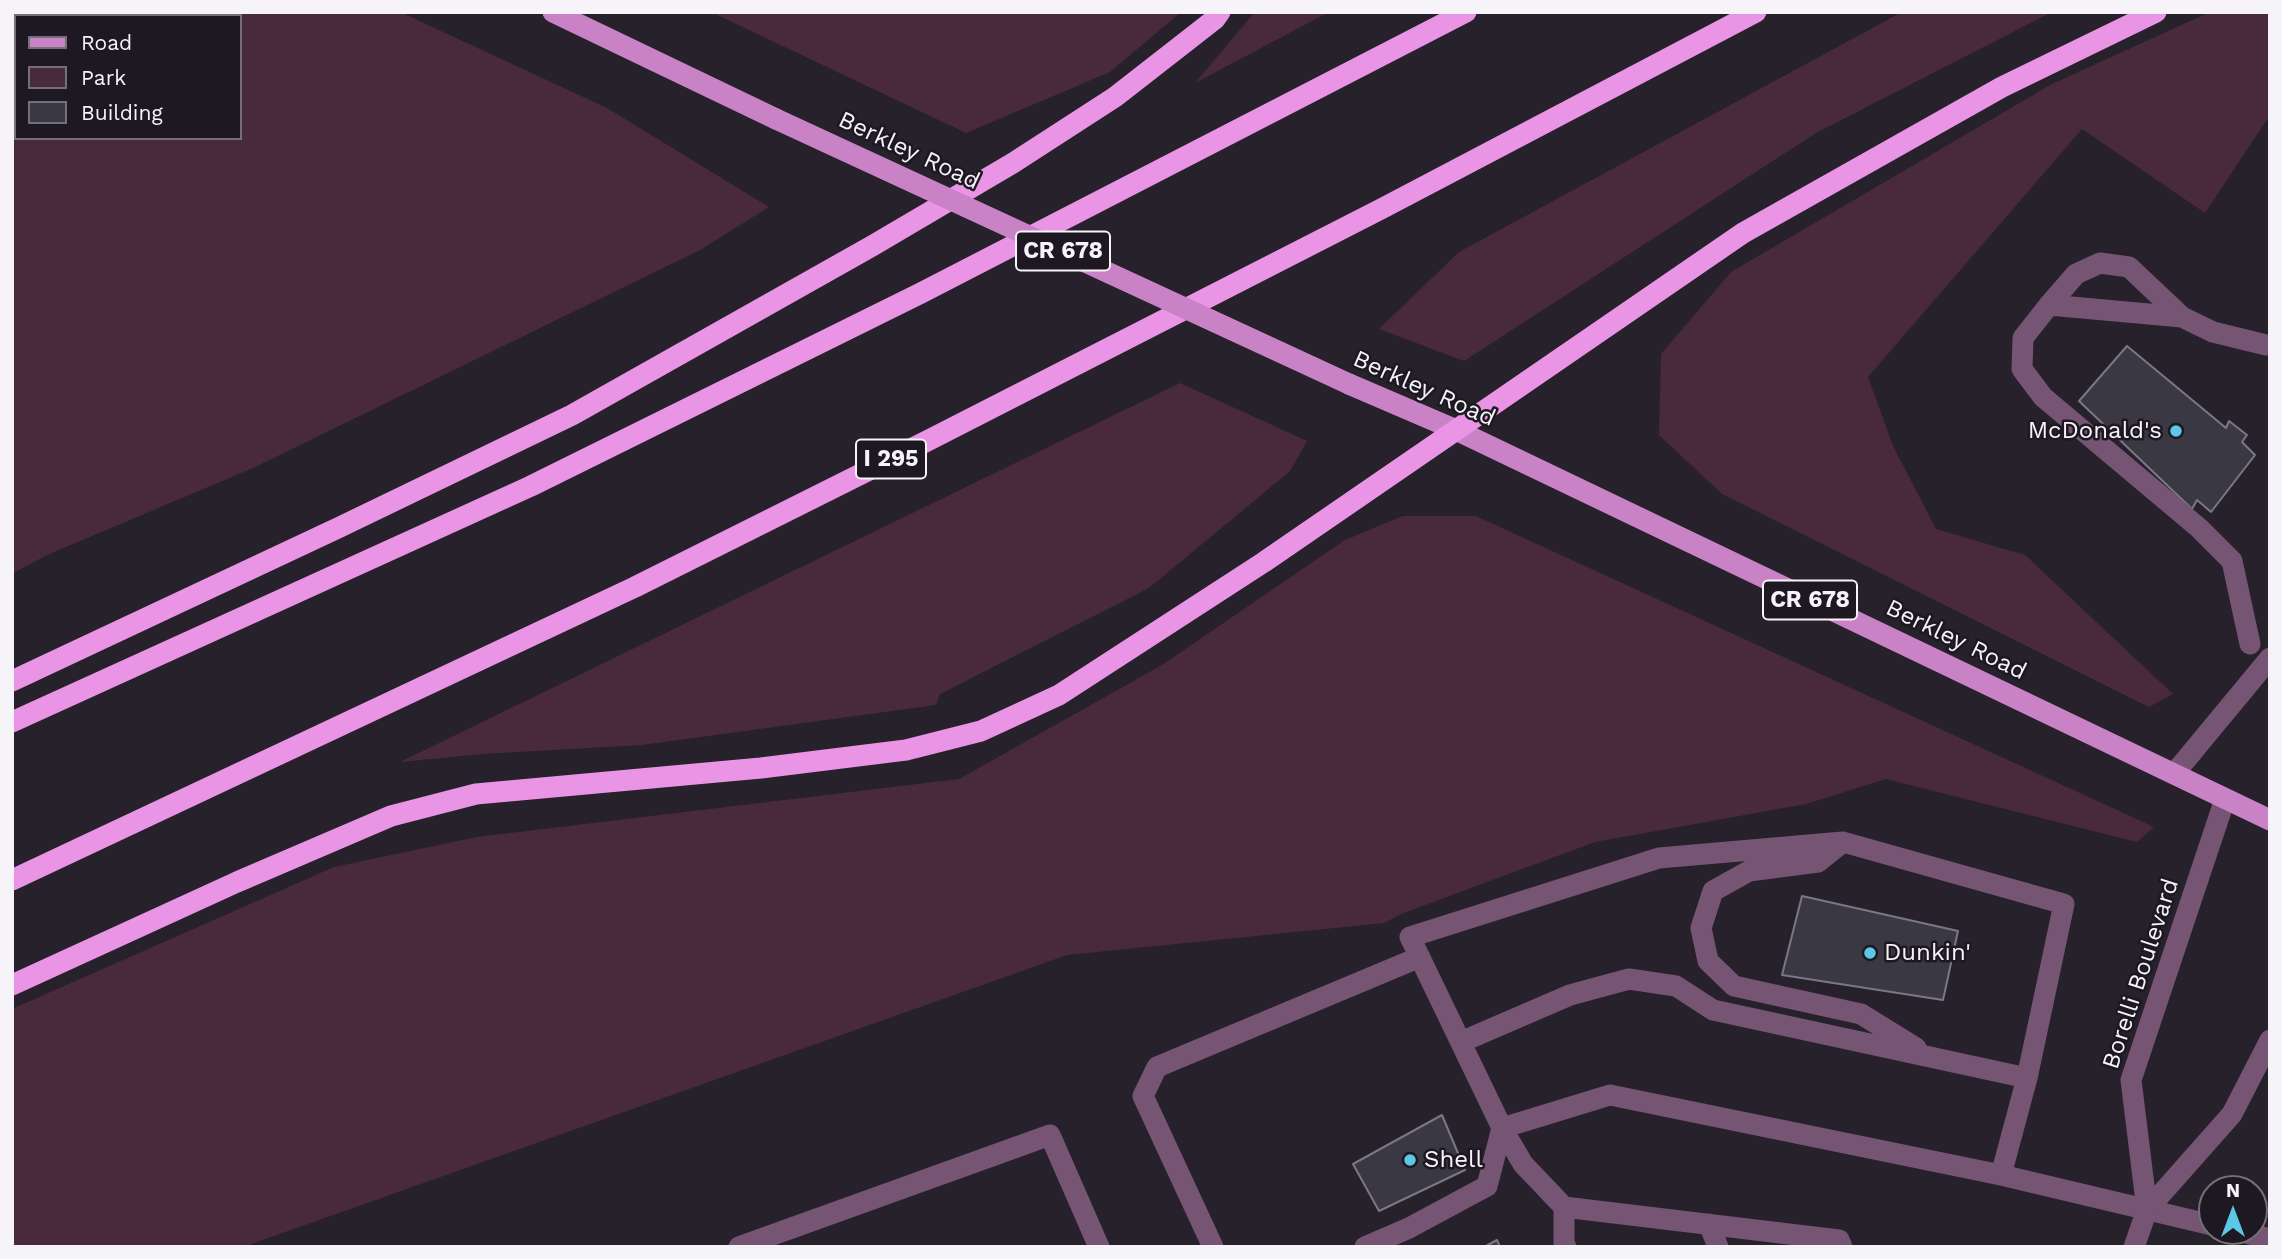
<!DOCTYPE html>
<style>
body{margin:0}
#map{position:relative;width:2282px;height:1259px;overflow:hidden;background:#27212b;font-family:"Work Sans",sans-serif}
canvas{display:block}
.frame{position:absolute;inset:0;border:14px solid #f6f3f9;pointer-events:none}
.legend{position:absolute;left:14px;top:14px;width:228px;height:126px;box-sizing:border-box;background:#1d1821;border:2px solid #747077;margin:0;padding:9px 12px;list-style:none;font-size:21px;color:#f6f3f9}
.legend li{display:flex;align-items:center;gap:14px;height:35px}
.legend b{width:35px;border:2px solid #747077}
.north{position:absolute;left:2198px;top:1175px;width:70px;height:70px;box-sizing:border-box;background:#1d1821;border:2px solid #747077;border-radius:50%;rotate:0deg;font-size:19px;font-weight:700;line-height:28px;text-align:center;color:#f6f3f9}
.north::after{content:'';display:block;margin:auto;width:24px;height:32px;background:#5cc7e7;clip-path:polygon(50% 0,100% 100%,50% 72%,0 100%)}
</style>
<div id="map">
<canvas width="2282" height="1259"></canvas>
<div class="frame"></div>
<ul class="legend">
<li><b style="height:9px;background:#c982c6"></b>Road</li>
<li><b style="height:19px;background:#492a3b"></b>Park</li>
<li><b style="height:19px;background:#3a3843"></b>Building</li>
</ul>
<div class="north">N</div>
</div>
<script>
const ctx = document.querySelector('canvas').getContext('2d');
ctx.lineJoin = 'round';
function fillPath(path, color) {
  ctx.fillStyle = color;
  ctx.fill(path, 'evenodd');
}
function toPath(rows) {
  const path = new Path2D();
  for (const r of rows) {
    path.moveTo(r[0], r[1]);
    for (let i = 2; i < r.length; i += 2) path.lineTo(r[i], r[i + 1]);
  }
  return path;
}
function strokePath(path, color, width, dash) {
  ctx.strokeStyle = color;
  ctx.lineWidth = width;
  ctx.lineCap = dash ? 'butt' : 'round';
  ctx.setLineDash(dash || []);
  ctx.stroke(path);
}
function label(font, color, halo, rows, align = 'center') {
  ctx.font = font + ' "Work Sans",sans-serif';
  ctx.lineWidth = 5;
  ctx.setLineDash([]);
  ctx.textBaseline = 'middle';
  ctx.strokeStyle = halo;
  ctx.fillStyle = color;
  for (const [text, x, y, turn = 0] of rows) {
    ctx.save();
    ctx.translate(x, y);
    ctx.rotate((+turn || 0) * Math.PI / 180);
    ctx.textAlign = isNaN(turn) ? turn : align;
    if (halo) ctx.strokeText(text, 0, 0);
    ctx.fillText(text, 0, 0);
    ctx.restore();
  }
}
const green = toPath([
 [12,12,400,12,607,108,769,207,700,250,253,468,47,555,12,574],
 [16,16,240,16,240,138,16,138],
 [711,12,1181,12,1110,72,966,133],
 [1255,12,1329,12,1195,83],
 [1902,12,2052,12,1816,133,1464,361,1379,329,1459,252],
 [2210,12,2270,12,2270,115,2205,213,2082,129,1868,377,1893,446,1936,529,2025,555,2173,694,2149,707,1722,494,1659,435,1661,354,1731,272,2052,84],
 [1180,383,1307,441,1290,471,1149,588,940,694,936,705,642,745,482,754,400,762],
 [1403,516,1476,516,2154,827,2137,842,1886,779,1806,804,1595,842,1401,914,1384,923,1067,955,243,1247,12,1247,12,1009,334,867,477,837,959,779,1162,665,1345,540]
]);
const building = toPath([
 [2127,346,2226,428,2229,421,2247,435,2242,442,2255,455,2211,512,2197,500,2192,509,2079,401,2127,346],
 [1802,896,1958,931,1943,1000,1782,975,1802,896],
 [1442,1115,1465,1170,1379,1211,1353,1164,1442,1115],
 [1497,1240,1500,1247,1484,1247,1497,1240]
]);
const lane = toPath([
 [2049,305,2076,274,2100,263,2129,267,2182,317],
 [2250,644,2232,561,2199,528,2043,397,2022,369,2023,338,2049,305,2182,317,2213,332,2266,345],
 [1843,842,1818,862,1749,871,1713,891,1701,928,1708,961,1734,986,1861,1014,1916,1048],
 [1461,1042,1570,995,1629,979,1676,986,1713,1010,2027,1078],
 [1502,1128,1523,1164,1564,1207,1839,1240,1842,1247],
 [2001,1175,1610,1095,1502,1128,1410,937,1659,858,1843,842,2064,904,2027,1078,2001,1175,2212,1225],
 [1564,1207,1564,1243,1566,1247],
 [1709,1224,1718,1247],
 [2238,1231,2270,1239],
 [739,1247,1050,1135,1099,1247],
 [1213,1247,1143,1096,1157,1067,1420,957],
 [1365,1247,1409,1228,1487,1186,1502,1128]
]);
const street = toPath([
 [2174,774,2270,658],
 [2147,1210,2131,1080,2225,799],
 [2134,1247,2147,1210,2232,1114,2270,1040]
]);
const primary = toPath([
 [553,12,776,119],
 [1349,384,1456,430,2270,820]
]);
const highway = toPath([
 [12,681,340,527,572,415,872,246,1013,163,1115,97,1215,19,1220,12],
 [12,722,531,486,921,293,1466,12],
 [12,880,635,587,929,440,1383,208,1756,12],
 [12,985,237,882,391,816,476,794,761,768,906,750,981,731,1059,695,1264,562,1743,233,2002,87,2156,12]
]);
const primaryBridge = toPath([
 [776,119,1349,384]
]);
const markers = [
 [2176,431,7,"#5cc7e7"],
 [1870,953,7,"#5cc7e7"],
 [1410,1160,7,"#5cc7e7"]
];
const shields = [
 [1063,251,94],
 [891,459,70],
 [1810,600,94]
];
const shieldNames = [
 ["CR 678",1063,251],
 ["I 295",891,459],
 ["CR 678",1810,600]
];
const streetNames = [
 ["Berkley Road",909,151,25],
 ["Berkley Road",1424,389,24],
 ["Berkley Road",1956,640,26],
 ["Borelli Boulevard",2141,974,-72]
];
const poiNames = [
 ["McDonald's",2162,431,"right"],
 ["Dunkin'",1884,953],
 ["Shell",1424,1160]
];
fillPath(green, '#492a3b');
fillPath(building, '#3a3843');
strokePath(building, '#7a7885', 2);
strokePath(lane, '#765474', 21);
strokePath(street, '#765474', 21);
strokePath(primary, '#c982c6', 21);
strokePath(highway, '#ea94e6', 21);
strokePath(primaryBridge, '#c982c6', 21);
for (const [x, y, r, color] of markers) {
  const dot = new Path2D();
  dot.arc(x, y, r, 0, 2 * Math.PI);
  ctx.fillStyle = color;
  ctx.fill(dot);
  strokePath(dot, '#1d1821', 2.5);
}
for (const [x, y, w] of shields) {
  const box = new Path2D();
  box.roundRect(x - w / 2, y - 19.5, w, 39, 5);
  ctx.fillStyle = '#1d1821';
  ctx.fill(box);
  strokePath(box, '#f6f3f9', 2);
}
label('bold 23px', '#f6f3f9', null, shieldNames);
label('24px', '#f6f3f9', '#1d1821', streetNames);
label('24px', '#f6f3f9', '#1d1821', poiNames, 'left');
</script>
